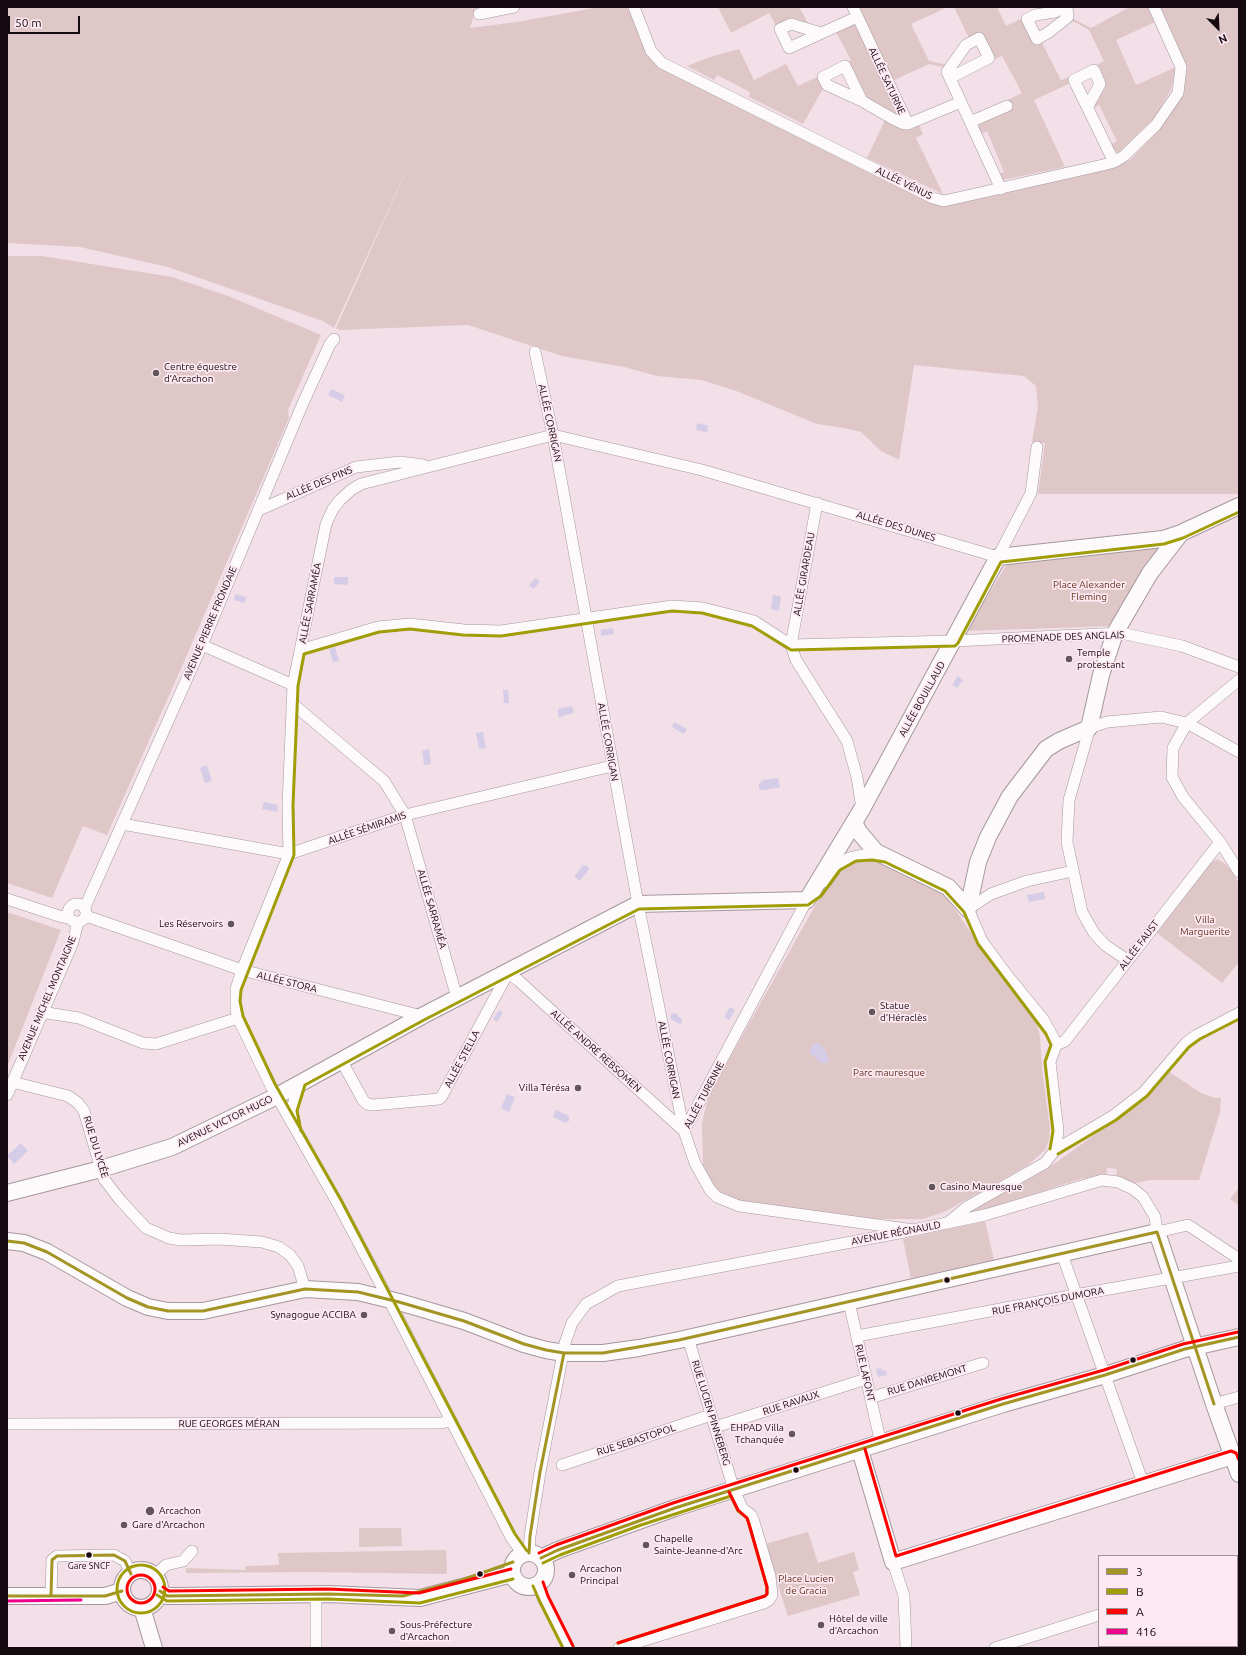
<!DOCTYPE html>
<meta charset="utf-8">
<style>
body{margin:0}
#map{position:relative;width:1246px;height:1655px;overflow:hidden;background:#f2dfe8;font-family:Ubuntu,sans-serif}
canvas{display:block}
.frame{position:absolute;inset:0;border:8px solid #150a10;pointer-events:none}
.legend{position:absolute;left:1098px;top:1555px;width:140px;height:92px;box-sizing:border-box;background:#fee9f3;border:1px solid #a19098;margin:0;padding:5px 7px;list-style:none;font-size:12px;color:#150a10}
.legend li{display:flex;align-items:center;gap:8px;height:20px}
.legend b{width:20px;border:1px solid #a19098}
.north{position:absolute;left:1198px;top:8px;width:40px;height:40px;-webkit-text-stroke:3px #fee9f3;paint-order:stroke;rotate:156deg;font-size:11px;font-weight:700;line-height:16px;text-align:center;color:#150a10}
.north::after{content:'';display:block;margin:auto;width:14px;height:18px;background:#150a10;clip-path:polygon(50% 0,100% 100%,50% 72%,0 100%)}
.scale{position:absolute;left:8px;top:16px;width:72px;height:18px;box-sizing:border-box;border:2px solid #150a10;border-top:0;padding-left:5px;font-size:12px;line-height:14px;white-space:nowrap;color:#150a10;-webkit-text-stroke:3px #fee9f3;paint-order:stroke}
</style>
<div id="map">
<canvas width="1246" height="1655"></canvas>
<div class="frame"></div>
<ul class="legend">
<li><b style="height:5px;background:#a29524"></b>3</li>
<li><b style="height:5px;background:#a19d06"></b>B</li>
<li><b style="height:5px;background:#f00"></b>A</li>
<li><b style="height:5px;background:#ed008c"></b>416</li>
</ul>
<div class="north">N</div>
<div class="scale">50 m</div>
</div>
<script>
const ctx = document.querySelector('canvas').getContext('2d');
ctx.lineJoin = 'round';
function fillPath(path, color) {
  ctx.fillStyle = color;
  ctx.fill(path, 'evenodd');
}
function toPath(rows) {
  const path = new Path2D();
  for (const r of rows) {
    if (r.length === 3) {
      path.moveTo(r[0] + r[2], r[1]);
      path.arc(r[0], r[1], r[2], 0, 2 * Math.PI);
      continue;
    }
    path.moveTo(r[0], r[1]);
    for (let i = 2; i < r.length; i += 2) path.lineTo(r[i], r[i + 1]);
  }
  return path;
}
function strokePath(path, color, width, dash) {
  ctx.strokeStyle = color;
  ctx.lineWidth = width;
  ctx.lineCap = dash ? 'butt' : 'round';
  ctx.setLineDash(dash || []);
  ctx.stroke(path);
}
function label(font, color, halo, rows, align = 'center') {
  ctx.font = font + ' Ubuntu,sans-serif';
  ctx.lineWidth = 3.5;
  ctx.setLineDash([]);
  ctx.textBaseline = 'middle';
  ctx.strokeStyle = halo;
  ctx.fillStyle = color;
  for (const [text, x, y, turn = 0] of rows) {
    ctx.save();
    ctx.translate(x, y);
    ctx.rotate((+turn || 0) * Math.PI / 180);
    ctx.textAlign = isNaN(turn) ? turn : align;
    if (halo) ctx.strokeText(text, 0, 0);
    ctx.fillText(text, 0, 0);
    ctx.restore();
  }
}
const green = toPath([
 [7,7,501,7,475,12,470,28,517,22,600,7,627,7,648,52,669,71,889,183,941,206,988,197,1113,168,1130,160,1160,129,1183,94,1186,65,1160,7,1239,7,1239,494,1038,494,1045,443,1032,442,1038,407,1036,386,1024,376,914,365,899,460,881,451,861,432,844,428,817,424,739,392,702,380,657,376,624,367,562,356,468,325,340,330,336,328,416,149,334,328,323,321,168,267,80,247,7,243],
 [718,7,799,7,808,23,793,18,776,26,769,13,731,33],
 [858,7,948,7,911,24,929,61,949,65,948,68,929,64,892,81],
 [954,7,997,7,1006,26,1023,18,1041,41,1061,80,1070,77,1073,82,1034,100,1065,167,1002,180,999,174,1004,172,987,131,981,134,979,126,980,124,1009,110,1005,101,1022,93,1002,56,993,60,981,35,970,40],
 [1128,7,1148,7,1155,22,1116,40,1136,85,1174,68,1175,70,1172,87,1161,107,1152,120,1119,152,1114,151,1111,144,1117,141,1099,105,1094,108,1092,103,1105,84,1094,67,1104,61,1089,30,1071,20,1072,18,1091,28,1128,8],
 [856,23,897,115,896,116,866,98,847,63,851,60,836,32],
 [739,49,754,80,786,64,798,86,819,76,824,87,803,124,749,97,750,92,717,75,714,80,687,66,710,57],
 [885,120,903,129,912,129,919,125,923,134,916,138,943,194,867,158],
 [7,256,42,256,172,277,228,296,321,335,288,410,289,418,183,664,107,835,83,826,52,898,7,883],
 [1160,545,1112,626,966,631,1007,564],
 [1216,859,1223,862,1232,871,1239,884,1239,962,1222,983,1157,933,1208,866],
 [857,861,884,863,938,888,949,900,999,975,1022,1001,1036,1021,1040,1036,1042,1068,1050,1129,1049,1140,1046,1149,1028,1165,984,1190,944,1212,923,1219,868,1219,759,1204,736,1200,722,1194,712,1183,703,1167,702,1123,707,1102,713,1088,825,888,846,864],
 [7,912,61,930,7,1067],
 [1168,1071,1201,1093,1215,1098,1221,1098,1220,1112,1199,1180,1149,1180,1133,1184,1116,1176,1117,1169,1107,1168,1106,1175,1080,1179,984,1210,968,1213,1047,1169,1132,1108,1147,1096],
 [1239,1188,1239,1205,1230,1199],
 [985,1221,994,1260,911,1278,903,1239],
 [359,1528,401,1528,402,1546,359,1547],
 [808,1532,818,1563,854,1552,859,1570,853,1572,860,1595,788,1616,765,1544],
 [446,1550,447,1574,309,1572,186,1573,186,1568,245,1570,246,1566,279,1565,278,1553]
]);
const water = toPath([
 [331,389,345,395,342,402,328,395],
 [698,423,708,426,707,432,696,430,697,424],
 [334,577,348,577,348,583,347,585,334,584],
 [536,578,540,582,533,589,529,585],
 [235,594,246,597,245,603,234,600],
 [773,595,781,596,779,611,771,609],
 [613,628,614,634,601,636,601,630],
 [335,647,339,661,333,662,329,649],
 [958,676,963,680,957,688,952,685],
 [508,690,509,703,504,703,503,690],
 [572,706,574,713,562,716,560,718,558,716,558,709],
 [674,722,687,729,684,734,672,727],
 [483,732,486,748,479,749,476,733],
 [429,749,431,764,424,765,422,751],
 [207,765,212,781,205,783,200,768],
 [778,778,780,787,764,790,759,789,759,784,763,780],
 [264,802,278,805,277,812,262,809],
 [583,865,587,866,589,869,580,881,574,877],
 [1044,892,1045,899,1029,902,1027,895],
 [730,1007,735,1010,729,1020,724,1017],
 [499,1010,503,1013,497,1022,493,1019],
 [672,1013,677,1014,679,1017,682,1019,682,1022,680,1024,672,1020,670,1017],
 [816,1042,824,1048,828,1057,828,1063,821,1063,809,1052,812,1045],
 [507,1094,515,1097,509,1112,501,1108],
 [556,1110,569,1116,569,1121,566,1123,553,1117],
 [21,1143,28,1151,14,1164,7,1156],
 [881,1368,882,1371,886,1370,887,1375,878,1377,876,1369]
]);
const street = toPath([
 [634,7,651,51,662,63,933,198,944,201,1103,165,1114,162,1124,156,1156,125,1178,93,1181,67,1154,7],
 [853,7,908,124,961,102,1001,189],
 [1066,7,1055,12,1035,15,1027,19,1037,39,1049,32,1068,17,1067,7],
 [479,14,514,7],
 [821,33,791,24,780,29,789,48,857,17],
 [950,78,989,58,979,38,966,45,947,72,961,102],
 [862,101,845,66,823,77,827,85,862,101,893,119,904,124,908,124],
 [1088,106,1100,84,1094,70,1074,80,1114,162],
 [970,122,1007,106],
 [535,352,553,435,638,904,684,1131,695,1163,710,1190,717,1197,739,1206,914,1230],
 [259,510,356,467,400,462,423,465],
 [202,645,293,685],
 [791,645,954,641,1121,633,1182,646,1239,667],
 [791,645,817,503],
 [300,650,378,627,410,624,464,630,501,631,672,606,703,608,754,621,791,645,796,660,847,741,857,777,862,809],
 [1239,680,1187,723,1173,748,1172,777,1183,797,1220,842,1239,872],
 [293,704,384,781,405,815,457,998],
 [122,824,289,854,405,815,612,766],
 [826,882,837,866,849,858,862,855,882,856],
 [7,899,59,916,69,918],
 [77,913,9],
 [85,907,202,645,303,403,330,344,334,339],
 [86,916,242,970,422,1016],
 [1127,960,1105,945,1094,933,1082,912,1067,842,1069,800,1088,734,1089,728,1107,722,1161,717,1187,723,1239,752],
 [41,1012,79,1018,143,1043,156,1044,238,1018],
 [1056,1045,1065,1041,1220,842],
 [341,1060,363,1100,367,1104,373,1105,439,1099,442,1096,508,973,519,981,684,1131],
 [12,1082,68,1096,78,1103,84,1111,104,1179,120,1200,146,1228,169,1238,181,1240,219,1239,262,1242,279,1247,290,1255,298,1266,305,1289],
 [7,1095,73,942,78,922],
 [295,1123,292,1111,295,1097,300,1082],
 [684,1131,807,900,812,898],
 [1055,1150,1113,1116,1144,1092,1186,1043,1197,1035,1239,1013],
 [950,1221,967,1207,1045,1163,1055,1150,1058,1131,1050,1062,1056,1045,1055,1041,1043,1019,1007,975,982,941,968,909,991,894,1027,881,1073,871],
 [1062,1254,1143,1483],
 [849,1302,881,1444],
 [857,1336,1075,1295,1239,1266],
 [870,1398,983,1363],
 [1214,1404,1239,1397],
 [7,1424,442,1423,451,1420],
 [715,1427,866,1379],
 [562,1465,711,1415],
 [529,1553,530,1536,540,1472,565,1343,572,1323,586,1304,618,1286,899,1233,985,1215,1102,1180,1118,1182,1133,1189,1143,1197,1155,1217,1157,1232,1188,1225,1239,1259],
 [523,1554,511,1537,389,1300,337,1202,271,1086,238,1018,236,1010,236,989,242,970,289,854,288,805,293,685,326,524,333,509,340,500,351,490,361,484,553,435,702,470,998,557,1031,493,1037,447],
 [893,1562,904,1596,906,1648],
 [1237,1570,1239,1569],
 [154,1576,166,1565,183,1561,192,1551],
 [538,1584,543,1598,569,1648],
 [316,1595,316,1648],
 [51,1596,52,1560,57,1556,114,1555,125,1561,131,1574],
 [619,1648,764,1603,769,1600,772,1595,770,1576,754,1522,751,1515,742,1508,734,1490,688,1338],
 [995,1648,1099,1615]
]);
const secondary = toPath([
 [854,822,859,832,876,852,948,887,968,909],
 [968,909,978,862,988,837,1010,796,1046,749,1059,741,1089,728,1101,675,1115,633,1150,573,1181,533],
 [7,1193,101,1169,172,1147,277,1096,422,1016,638,904,807,900,862,809,998,557,1163,539,1181,533,1239,506],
 [7,1241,24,1243,47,1252,127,1298,148,1307,168,1311,203,1311,305,1289,358,1292,399,1302,464,1321,524,1344,546,1350,564,1353,603,1353,639,1348,679,1340,1157,1232,1214,1404,1239,1474],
 [860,1450,893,1562,1239,1454],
 [529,1570,17],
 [541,1558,558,1550,675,1508,1003,1404,1105,1375,1185,1349,1239,1337],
 [141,1589,19],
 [160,1591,167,1596,179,1596,328,1594,420,1598,512,1574],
 [7,1596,105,1596,122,1591],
 [142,1608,154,1648]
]);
const bus1 = toPath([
 [1157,1232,1214,1404],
 [7,1241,24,1243,47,1252,127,1298,148,1307,168,1311,203,1311,305,1289,358,1292,399,1302,464,1321,524,1344,546,1350,564,1353,603,1353,679,1340,1157,1232],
 [529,1553,530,1536,540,1472,564,1353],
 [541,1558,558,1550,675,1508,1003,1404,1105,1375,1185,1349,1239,1337],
 [160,1591,167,1596,328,1594,403,1596,462,1580,513,1562],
 [7,1596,105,1596,122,1591],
 [51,1596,52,1560,57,1556,114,1555,125,1561,131,1574]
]);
const bus2 = toPath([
 [301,1131,297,1111,305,1085,424,1020,639,909,808,905,821,896,840,870,856,861,872,860,885,862,945,891,964,912,978,944,1046,1034,1051,1045,1045,1062,1053,1131,1050,1149],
 [1058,1154,1116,1120,1147,1096,1189,1047,1200,1039,1239,1019],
 [527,1551,515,1534,341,1200,275,1084,243,1016,240,1001,241,990,294,855,293,805,298,686,304,654,379,632,410,629,463,635,501,636,672,611,702,613,752,626,791,650,955,646,958,643,1001,562,1164,544,1183,538,1239,512],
 [543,1563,560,1555,641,1525,731,1496,738,1511,747,1518,749,1524,767,1587,767,1594,765,1596,618,1643],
 [141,1589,24],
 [533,1586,539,1600,563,1648],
 [157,1595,167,1601,328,1599,420,1603,513,1579]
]);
const bus3 = toPath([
 [865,1449,896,1556,1231,1451,1236,1453,1239,1460],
 [539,1553,556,1545,673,1503,1001,1399,1104,1370,1183,1344,1238,1332],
 [141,1589,14],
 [543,1582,548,1596,573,1646],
 [163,1587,169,1591,328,1589,419,1593,511,1569],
 [618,1643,765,1596,767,1594,767,1587,749,1524,747,1518,738,1510,729,1492]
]);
const bus4 = toPath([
 [7,1601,81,1600]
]);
const markers = [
 [156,373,4,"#62555c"],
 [1069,659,4,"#62555c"],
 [231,924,4,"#62555c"],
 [872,1012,4,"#62555c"],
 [578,1088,4,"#62555c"],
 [932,1187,4,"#62555c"],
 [947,1280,3.5,"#150a10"],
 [364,1315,4,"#62555c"],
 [1133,1360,3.5,"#150a10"],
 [958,1413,3.5,"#150a10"],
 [792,1434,4,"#62555c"],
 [796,1470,3.5,"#150a10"],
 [150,1511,5,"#62555c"],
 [124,1525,4,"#62555c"],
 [646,1545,4,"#62555c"],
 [89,1555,3.5,"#150a10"],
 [480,1574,3.5,"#150a10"],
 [572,1575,4,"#62555c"],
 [821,1625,4,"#62555c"],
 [392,1631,4,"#62555c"]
];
const busNames = [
 ["Gare SNCF",89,1566]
];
const streetNames = [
 ["ALLÉE SATURNE",887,81,65],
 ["ALLÉE VÉNUS",904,183,26],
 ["ALLÉE CORRIGAN",550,423,78],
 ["ALLÉE DES PINS",319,483,-23],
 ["ALLÉE DES DUNES",896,526,17],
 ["ALLÉE GIRARDEAU",804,574,-80],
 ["ALLÉE SARRAMÉA",310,603,-79],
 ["AVENUE PIERRE FRONDAIE",210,623,-67],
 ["PROMENADE DES ANGLAIS",1063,637,-2],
 ["ALLÉE BOUILLAUD",922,699,-61],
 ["ALLÉE CORRIGAN",608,742,80],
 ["ALLÉE SÉMIRAMIS",367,828,-19],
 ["ALLÉE SARRAMÉA",432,909,74],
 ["ALLÉE FAUST",1139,945,-53],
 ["ALLÉE STORA",287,982,14],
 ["AVENUE MICHEL MONTAIGNE",47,998,-67],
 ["ALLÉE ANDRÉ REBSOMEN",596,1051,42],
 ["ALLÉE STELLA",462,1059,-62],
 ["ALLÉE CORRIGAN",669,1060,79],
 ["ALLÉE TURENNE",704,1095,-62],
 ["AVENUE VICTOR HUGO",225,1121,-26],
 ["RUE DU LYCÉE",96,1147,73],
 ["AVENUE RÉGNAULD",896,1233,-11],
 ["RUE FRANÇOIS DUMORA",1048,1301,-11],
 ["RUE LAFONT",865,1373,77],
 ["RUE DANREMONT",927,1380,-17],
 ["RUE RAVAUX",791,1403,-18],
 ["RUE LUCIEN PINNEBERG",711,1413,73],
 ["RUE GEORGES MÉRAN",229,1424],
 ["RUE SEBASTOPOL",636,1440,-18]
];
const poiNames = [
 ["Centre équestre",164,367],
 ["d’Arcachon",164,379],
 ["Temple",1077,653],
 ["protestant",1077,665],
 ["Les Réservoirs",223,924,"right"],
 ["Statue",880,1006],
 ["d'Héraclès",880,1018],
 ["Villa Térésa",570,1088,"right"],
 ["Casino Mauresque",940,1187],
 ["Synagogue ACCIBA",356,1315,"right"],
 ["EHPAD Villa",784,1428,"right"],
 ["Tchanquée",784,1440,"right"],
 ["Arcachon",159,1511],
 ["Gare d'Arcachon",132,1525],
 ["Chapelle",654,1539],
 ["Sainte-Jeanne-d'Arc",654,1551],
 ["Arcachon",580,1569],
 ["Principal",580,1581],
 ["Hôtel de ville",829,1619],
 ["d'Arcachon",829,1631],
 ["Sous-Préfecture",400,1625],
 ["d'Arcachon",400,1637]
];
const parkNames = [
 ["Place Alexander",1089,585],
 ["Fleming",1089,597],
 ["Villa",1205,920],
 ["Marguerite",1205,932],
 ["Parc mauresque",889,1073],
 ["Place Lucien",806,1579],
 ["de Gracia",806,1591]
];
fillPath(green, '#dec7c6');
fillPath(water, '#d5cde7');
strokePath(street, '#a5979e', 12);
strokePath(secondary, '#a5979e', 18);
strokePath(street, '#fdfafc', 11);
strokePath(secondary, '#fdfafc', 16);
strokePath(bus1, '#a29524', 3);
strokePath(bus2, '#a19d06', 3);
strokePath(bus3, '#f00', 3);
strokePath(bus4, '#ed008c', 3);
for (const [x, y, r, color] of markers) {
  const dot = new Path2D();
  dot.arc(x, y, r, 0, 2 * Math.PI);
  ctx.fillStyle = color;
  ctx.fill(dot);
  strokePath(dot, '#fee9f3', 1.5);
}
label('9px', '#150a10', '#fee9f3', busNames);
label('10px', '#150a10', '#fee9f3', streetNames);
label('10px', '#150a10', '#fee9f3', poiNames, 'left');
label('10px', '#60301b', '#fee9f3', parkNames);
</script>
